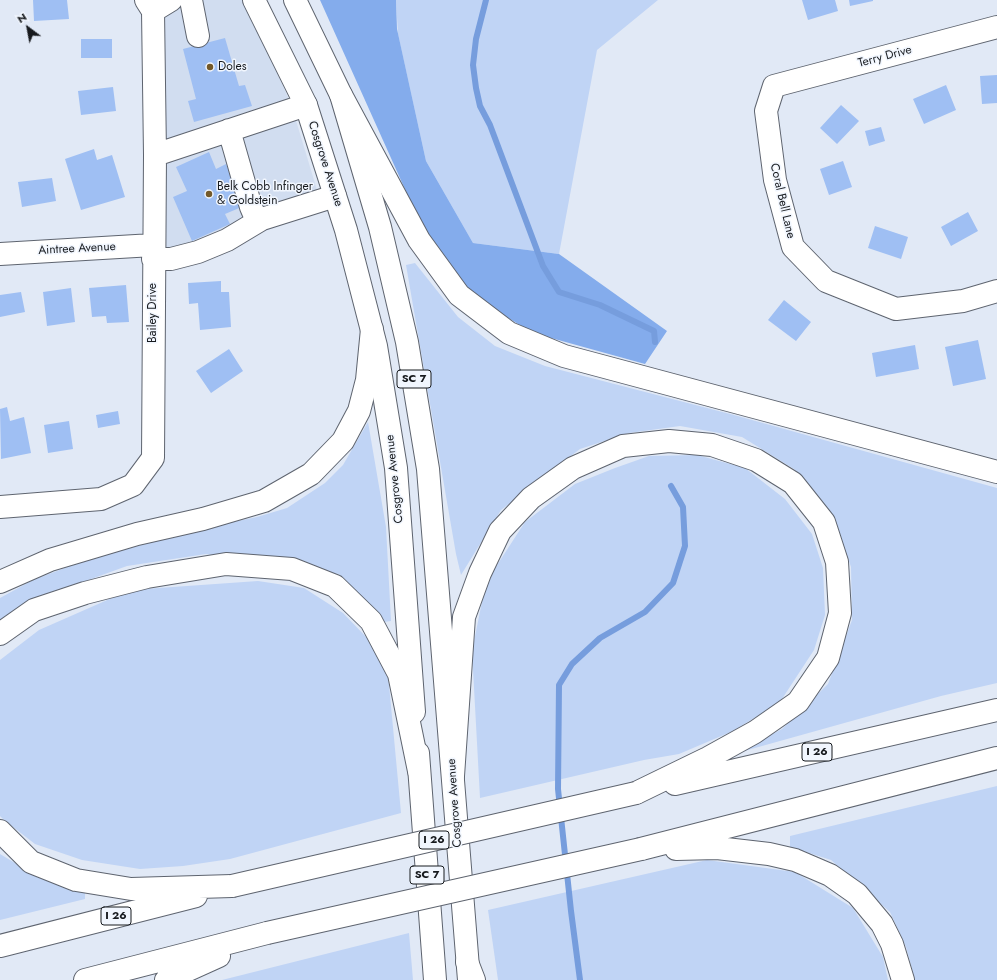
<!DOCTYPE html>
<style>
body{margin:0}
#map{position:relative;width:997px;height:980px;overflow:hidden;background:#e1e9f6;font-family:Jost,sans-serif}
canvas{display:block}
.north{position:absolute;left:8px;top:8px;width:40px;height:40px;-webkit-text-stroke:3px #f1f6fe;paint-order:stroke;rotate:328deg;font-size:11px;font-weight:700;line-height:16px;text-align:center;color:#171a1e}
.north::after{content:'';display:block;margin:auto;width:14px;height:18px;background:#171a1e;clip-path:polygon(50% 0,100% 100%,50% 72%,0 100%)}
</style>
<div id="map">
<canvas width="997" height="980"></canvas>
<div class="north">N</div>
</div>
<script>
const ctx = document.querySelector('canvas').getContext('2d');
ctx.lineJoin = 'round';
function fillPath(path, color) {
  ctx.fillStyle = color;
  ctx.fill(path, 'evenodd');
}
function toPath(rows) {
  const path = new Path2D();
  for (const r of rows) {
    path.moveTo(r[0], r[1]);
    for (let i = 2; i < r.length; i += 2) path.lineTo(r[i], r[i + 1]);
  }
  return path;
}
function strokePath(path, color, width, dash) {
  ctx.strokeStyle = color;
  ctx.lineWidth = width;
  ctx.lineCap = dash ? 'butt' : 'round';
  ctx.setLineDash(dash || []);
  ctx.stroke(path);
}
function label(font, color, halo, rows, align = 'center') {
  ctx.font = font + ' Jost,sans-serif';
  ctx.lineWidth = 3;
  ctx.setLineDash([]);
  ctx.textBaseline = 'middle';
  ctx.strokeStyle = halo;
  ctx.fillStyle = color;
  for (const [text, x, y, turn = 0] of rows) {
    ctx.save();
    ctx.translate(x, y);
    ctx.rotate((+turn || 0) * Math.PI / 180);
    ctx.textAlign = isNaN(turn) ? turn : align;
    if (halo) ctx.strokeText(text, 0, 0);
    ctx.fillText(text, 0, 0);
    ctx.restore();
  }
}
const built = toPath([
 [146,0,242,0,255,23,291,104,323,210,153,272]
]);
const green = toPath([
 [396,0,658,0,597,50,559,254,473,243,426,161,398,34],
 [415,263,458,317,495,346,545,366,734,415,997,488,997,683,941,696,737,753,782,729,828,684,852,620,851,567,835,520,794,469,742,437,680,426,629,433,580,449,501,510,461,575,456,554,406,265],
 [368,422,386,527,391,621,384,622,339,574,206,554,127,566,58,591,0,624,0,598,33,580,86,560,208,527,257,517,287,508,325,483,343,465],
 [697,455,745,468,785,499,812,534,823,568,825,615,814,650,780,702,733,731,679,754,644,760,480,798,472,651,486,582,525,522,575,484,615,468,649,456],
 [258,581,304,588,343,613,370,641,388,674,401,813,230,859,183,866,140,869,82,860,35,844,4,820,0,816,0,660,39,630,130,590],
 [997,786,997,980,915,980,906,947,890,912,831,860,790,847,790,836],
 [0,854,30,872,85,888,85,899,0,920],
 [707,860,795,872,853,908,883,957,888,980,498,980,488,910],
 [409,933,413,980,222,980]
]);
const forest = toPath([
 [320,0,396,0,397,29,426,161,473,243,559,254,667,331,645,364,533,333,482,302,448,270,426,236]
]);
const stream = toPath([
 [486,0,476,39,473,65,476,88,480,106,490,125,543,266,559,292,600,305,654,331,655,342],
 [580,980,571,911,558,789,559,685,572,664,600,638,645,612,673,583,685,546,683,507,671,486]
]);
const building = toPath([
 [33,0,67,0,69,19,34,21],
 [802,0,835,0,838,11,808,20],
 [849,0,873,0,873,1,850,6],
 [225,38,239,86,245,85,252,106,194,122,188,101,196,99,183,49],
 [81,39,112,39,112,58,81,58],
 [997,75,997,103,982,104,980,76],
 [946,85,956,110,924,124,913,99],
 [113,87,116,111,81,115,78,91],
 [841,105,859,121,837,144,820,128],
 [881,127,885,141,869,146,865,131],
 [94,149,97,160,112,155,125,197,81,210,65,159],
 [209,152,216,169,226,164,244,206,225,214,230,224,192,241,173,197,187,191,176,167],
 [843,161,852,187,829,195,820,169],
 [52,178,56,201,22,207,18,182],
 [968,212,978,231,951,246,941,227],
 [875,226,908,237,901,259,868,248],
 [221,281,221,292,229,292,231,327,200,330,198,303,189,304,188,283],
 [126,285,129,322,107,323,106,316,92,317,89,288],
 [71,288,75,322,47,326,43,292],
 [21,292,25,312,0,317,0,295],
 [784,300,811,322,796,341,768,320],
 [978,340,986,379,953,386,945,347],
 [915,345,919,369,876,377,872,353],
 [229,349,243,371,211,393,196,371],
 [7,407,10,421,24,417,31,453,1,459,0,409],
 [118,411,120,424,98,428,96,415],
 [69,421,73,449,48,453,44,425]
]);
const minor = toPath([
 [191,0,198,36],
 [153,11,171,0],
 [997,27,774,86,766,111,775,180,793,247,826,281,896,309,963,301,997,291],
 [229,130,251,207,257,221],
 [155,155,306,105],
 [0,254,153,245],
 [153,259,171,259,198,252,227,240,262,219,335,196],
 [0,507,101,499,133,485,153,458,155,155,153,11,146,0]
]);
const major = toPath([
 [254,0,306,105,346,230,376,346,396,468,414,712],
 [295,0,341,95,380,227,407,342,428,469,469,980],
 [418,753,435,980]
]);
const highway = toPath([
 [341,95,419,240,459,295,509,333,564,356,997,472],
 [0,582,50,560,137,534,203,519,264,501,311,474,343,441,359,411,367,380,372,329],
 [0,634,34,610,85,593,147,577,226,564,292,569,335,586,371,621,399,674,419,771],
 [453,776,464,617,480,573,500,531,531,498,573,468,623,446,669,441,712,445,756,460,793,483,824,522,837,562,840,613,828,658,798,702,755,732,708,758,636,793],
 [675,784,997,710],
 [0,831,31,862,76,880,131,889,232,886],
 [641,849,997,758],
 [676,849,717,848,769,854,795,860,830,875,857,894,882,924,892,944,903,980],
 [0,946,196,896],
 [467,962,474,980],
 [85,980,267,933],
 [166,980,219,956]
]);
const highwayBridge = toPath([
 [232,886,636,793],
 [267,933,641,849]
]);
const markers = [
 [210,67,4,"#73592a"],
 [209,194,4,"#73592a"]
];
const shields = [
 [414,379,34],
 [817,752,30],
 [434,840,30],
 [427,875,34],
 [116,916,30]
];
const shieldNames = [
 ["SC 7",414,379],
 ["I 26",817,752],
 ["I 26",434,840],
 ["SC 7",427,875],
 ["I 26",116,916]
];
const streetNames = [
 ["Terry Drive",885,57,-15],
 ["Cosgrove Avenue",325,164,72],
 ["Coral Bell Lane",782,201,77],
 ["Aintree Avenue",77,249,-3],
 ["Bailey Drive",153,313,-90],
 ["Cosgrove Avenue",395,479,-96],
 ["Cosgrove Avenue",455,803,-94]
];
const poiNames = [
 ["Doles",218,67],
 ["Belk Cobb Infinger",217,187],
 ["& Goldstein",217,201]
];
fillPath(built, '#d1ddf0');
fillPath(green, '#c0d4f5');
fillPath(forest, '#84acec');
strokePath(stream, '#769ddd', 6);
fillPath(building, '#9fbff3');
strokePath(minor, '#5e646f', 24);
strokePath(major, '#5e646f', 24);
strokePath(highway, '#5e646f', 24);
strokePath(minor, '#fff', 22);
strokePath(major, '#fff', 22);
strokePath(highway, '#fff', 22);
strokePath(highwayBridge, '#5e646f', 24, []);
strokePath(highwayBridge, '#fff', 22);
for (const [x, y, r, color] of markers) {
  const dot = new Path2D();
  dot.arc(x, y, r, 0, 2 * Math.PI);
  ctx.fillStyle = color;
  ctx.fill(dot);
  strokePath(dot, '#f1f6fe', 1.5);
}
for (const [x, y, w] of shields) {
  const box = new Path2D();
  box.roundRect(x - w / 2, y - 9, w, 18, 3);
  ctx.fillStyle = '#f1f6fe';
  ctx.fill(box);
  strokePath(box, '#171a1e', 1);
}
label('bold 11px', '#171a1e', null, shieldNames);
label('12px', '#171a1e', '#f1f6fe', streetNames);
label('12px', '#171a1e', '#f1f6fe', poiNames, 'left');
</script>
